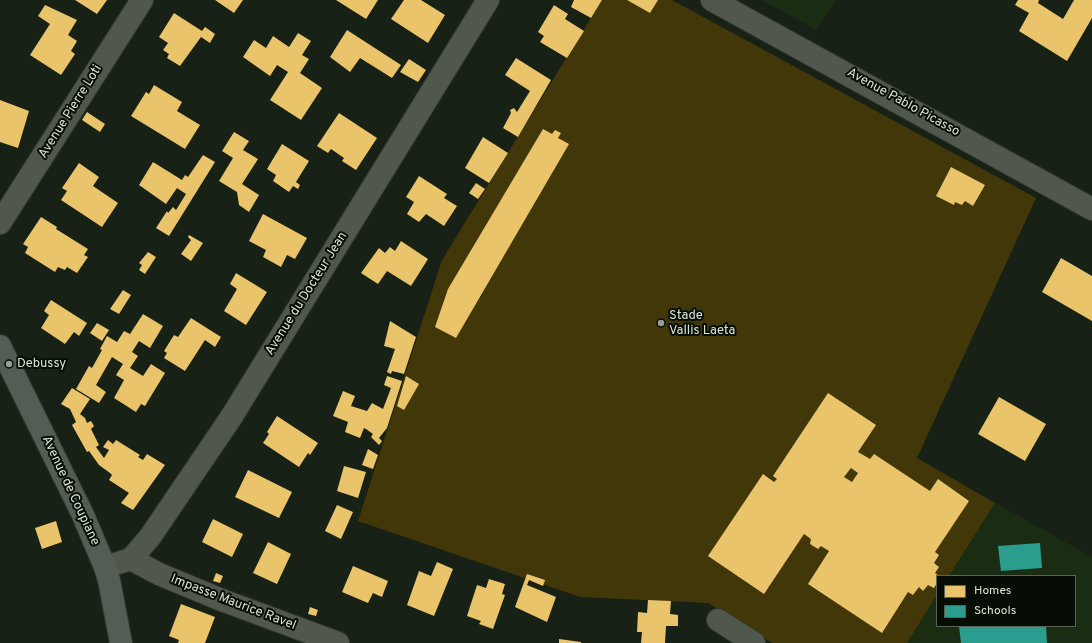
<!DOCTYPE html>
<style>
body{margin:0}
#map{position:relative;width:1092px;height:643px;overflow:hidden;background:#182115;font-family:Overpass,sans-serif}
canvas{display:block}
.legend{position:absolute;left:936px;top:575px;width:140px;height:52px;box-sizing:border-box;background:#060d05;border:1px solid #5a6358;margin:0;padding:5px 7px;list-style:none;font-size:12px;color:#d9e4d5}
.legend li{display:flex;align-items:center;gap:8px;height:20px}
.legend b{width:20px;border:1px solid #5a6358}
</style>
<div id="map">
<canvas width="1092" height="643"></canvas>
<ul class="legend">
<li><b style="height:11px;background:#e9c46a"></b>Homes</li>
<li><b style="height:11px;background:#2a9d8f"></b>Schools</li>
</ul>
</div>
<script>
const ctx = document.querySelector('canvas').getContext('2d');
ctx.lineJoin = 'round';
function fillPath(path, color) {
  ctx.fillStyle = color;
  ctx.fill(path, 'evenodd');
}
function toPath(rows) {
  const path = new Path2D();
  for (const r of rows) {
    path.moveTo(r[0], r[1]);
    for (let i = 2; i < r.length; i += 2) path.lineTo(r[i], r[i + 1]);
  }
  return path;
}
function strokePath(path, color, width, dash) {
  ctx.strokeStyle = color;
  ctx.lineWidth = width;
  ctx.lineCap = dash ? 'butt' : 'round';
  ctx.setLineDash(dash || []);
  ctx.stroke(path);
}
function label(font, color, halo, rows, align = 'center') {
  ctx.font = font + ' Overpass,sans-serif';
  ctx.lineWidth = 4;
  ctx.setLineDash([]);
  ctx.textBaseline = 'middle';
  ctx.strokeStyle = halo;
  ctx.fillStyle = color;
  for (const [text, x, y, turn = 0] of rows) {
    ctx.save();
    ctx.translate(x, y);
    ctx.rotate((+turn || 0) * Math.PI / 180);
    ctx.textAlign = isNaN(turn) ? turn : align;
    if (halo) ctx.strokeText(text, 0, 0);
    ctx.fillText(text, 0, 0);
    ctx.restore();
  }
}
const built = toPath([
 [762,0,836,0,816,30],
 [995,503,1092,557,1092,643,907,643,937,595,937,626,1075,626,1075,576,949,576]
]);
const green = toPath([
 [602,0,672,0,1036,198,917,458,995,503,949,576,937,576,937,595,907,643,772,643,708,603,580,597,358,521,442,260]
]);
const homes = toPath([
 [75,0,107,0,97,14],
 [215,0,243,0,234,13],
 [336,0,378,0,366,19],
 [404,0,421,0,445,15,428,43,391,19],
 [574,0,602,0,591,18,571,7],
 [627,0,658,0,650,13],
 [1018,0,1039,0,1038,3,1063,19,1074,0,1092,0,1092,18,1067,61,1019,31,1029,13,1015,5],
 [45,5,77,20,68,35,77,41,71,51,75,54,61,75,30,55,50,24,38,16],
 [554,5,568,14,565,19,584,31,567,58,540,42,544,36,538,32],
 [174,13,202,31,205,27,215,34,210,43,201,37,180,66,167,58,169,54,163,50,168,43,159,37],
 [347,30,401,65,392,78,360,58,350,72,330,57],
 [298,33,311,41,302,55,309,59,300,73,322,88,301,120,270,100,288,72,277,65,270,76,243,57,254,40,266,48,273,36,289,47],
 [516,58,551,80,518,137,503,128,511,113,510,110,514,108,517,112,530,91,505,75],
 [409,59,426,70,418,82,400,72],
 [154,85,182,102,177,111,200,125,185,149,131,116,146,92,149,94],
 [0,100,29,111,18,148,0,142],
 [87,112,105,124,100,132,82,120],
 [339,113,377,138,356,170,342,161,344,158,331,149,328,153,317,146],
 [543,129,552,134,555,130,561,133,558,138,569,144,456,338,435,327,448,289],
 [234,132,249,141,243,150,258,159,242,184,259,195,249,212,239,205,237,192,219,181,233,158,222,151],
 [483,137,508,153,489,183,465,168],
 [282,144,309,161,296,182,300,185,298,189,293,186,289,192,273,181,276,175,267,169],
 [203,155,215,162,169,236,156,228,167,211,168,213,173,207,176,210,186,194,177,188,166,204,139,185,153,162,182,180,185,175,188,177],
 [79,163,99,177,93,186,118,203,102,227,61,200,67,191,62,188],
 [951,167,985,185,973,206,965,201,962,205,955,202,954,205,936,196],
 [419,176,447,194,444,198,457,206,444,226,426,214,419,222,407,214,414,202,406,197],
 [476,183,485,189,478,199,469,193],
 [263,214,307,238,295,259,287,255,281,267,263,257,266,250,249,241],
 [41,217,57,227,56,229,88,249,84,255,88,257,77,273,67,267,65,270,58,267,55,272,25,253,28,247,23,244],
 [189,235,203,243,191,261,181,254,191,240,188,237],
 [401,241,428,259,411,286,387,271,378,284,361,273,379,248,385,253,390,247,395,251],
 [148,252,156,257,145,274,139,270,142,265,139,263],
 [1061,258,1092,276,1092,321,1042,292],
 [236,273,267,292,246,325,224,311,237,289,230,284],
 [123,290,131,295,119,314,110,309],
 [51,300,87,323,79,336,74,332,65,344,41,328,49,315,44,311],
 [143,314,163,326,150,348,139,341,132,352,138,356,130,368,143,376,151,364,165,373,145,406,141,404,136,412,114,398,124,380,116,375,123,364,112,357,96,385,106,392,99,403,76,389,89,366,92,368,102,350,100,349,107,336,117,342,124,331,130,334],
 [191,318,221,337,215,347,205,340,185,371,164,358,167,353,164,351,174,335,178,337],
 [390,321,416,337,404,374,392,371,391,374,387,372,395,349,384,346],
 [97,323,109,330,102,341,90,333],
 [387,376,402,381,387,428,379,438,382,441,379,445,371,437,373,434,366,429,364,428,360,438,345,432,348,422,333,416,343,391,355,396,351,406,367,411,372,403,383,409,391,388,384,385],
 [406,376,419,384,404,410,397,406],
 [72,388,90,399,80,414,85,418,87,423,91,421,94,426,91,429,99,445,96,447,104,458,109,450,103,447,108,440,113,444,116,440,140,455,138,457,143,460,147,454,165,465,133,510,121,503,129,493,109,480,112,475,110,473,99,465,89,451,87,452,72,425,76,422,70,409,61,404],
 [828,393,876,425,858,452,870,459,874,454,930,491,938,479,969,501,935,552,939,555,934,563,939,567,935,573,939,576,937,576,937,583,934,588,928,585,923,591,919,587,913,595,908,592,882,633,808,584,829,551,821,546,818,549,810,544,811,539,804,534,764,594,708,556,763,474,774,482,777,479,773,476],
 [851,468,858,473,852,482,844,477],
 [999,397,1046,424,1025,461,978,434],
 [277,416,318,443,310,455,308,453,299,467,263,443,269,434,267,432],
 [368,449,378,455,373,469,362,465],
 [344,466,366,472,358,498,337,491],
 [248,470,292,492,279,518,235,497],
 [337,505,353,512,341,539,325,531],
 [213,519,243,534,232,557,202,542],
 [56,521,62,542,42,549,35,528],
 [268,542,291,554,277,584,253,573],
 [437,562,453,569,434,616,407,605,419,571,431,576],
 [353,566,388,581,382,597,373,593,368,603,342,592],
 [216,573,223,576,220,583,213,581],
 [527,574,545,580,543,586,529,580,527,585,556,597,547,622,515,607],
 [489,579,505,584,502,594,505,595,493,629,479,624,481,621,467,616,477,585,486,588],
 [648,600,671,601,670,614,678,615,678,626,666,626,665,643,641,643,642,632,637,632,638,612,647,613],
 [181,604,215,617,205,643,178,643,179,640,169,636],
 [310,607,318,610,316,616,308,614],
 [559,639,581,642,581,643,559,643]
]);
const schools = toPath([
 [1040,543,1042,568,1001,571,998,546],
 [959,626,1046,626,1047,643,961,643]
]);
const minor = toPath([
 [712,0,1092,209],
 [0,223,142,0],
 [131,559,159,574,219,599,338,643],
 [105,567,131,559,150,537,232,416,488,0],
 [718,620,754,643]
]);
const major = toPath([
 [0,346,83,515,105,567,109,580,121,643]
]);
const markers = [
 [661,323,4,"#95a092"],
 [9,364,4,"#95a092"]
];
const streetNames = [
 ["Avenue Pablo Picasso",903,103,29],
 ["Avenue Pierre Loti",71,112,-58],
 ["Avenue du Docteur Jean",307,294,-58],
 ["Avenue de Coupiane",70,491,65],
 ["Impasse Maurice Ravel",233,603,21]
];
const poiNames = [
 ["Stade",669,316],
 ["Vallis Laeta",669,331],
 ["Debussy",17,364]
];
fillPath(built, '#1a2d13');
fillPath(green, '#423708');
fillPath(homes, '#e9c46a');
fillPath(schools, '#2a9d8f');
strokePath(minor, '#333930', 24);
strokePath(major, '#333930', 24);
strokePath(minor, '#50584d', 22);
strokePath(major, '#545d53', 22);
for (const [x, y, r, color] of markers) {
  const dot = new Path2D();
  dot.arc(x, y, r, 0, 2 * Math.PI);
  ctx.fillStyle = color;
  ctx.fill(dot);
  strokePath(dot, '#060d05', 1.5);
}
label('13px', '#d9e4d5', '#060d05', streetNames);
label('13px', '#d9e4d5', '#060d05', poiNames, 'left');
</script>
